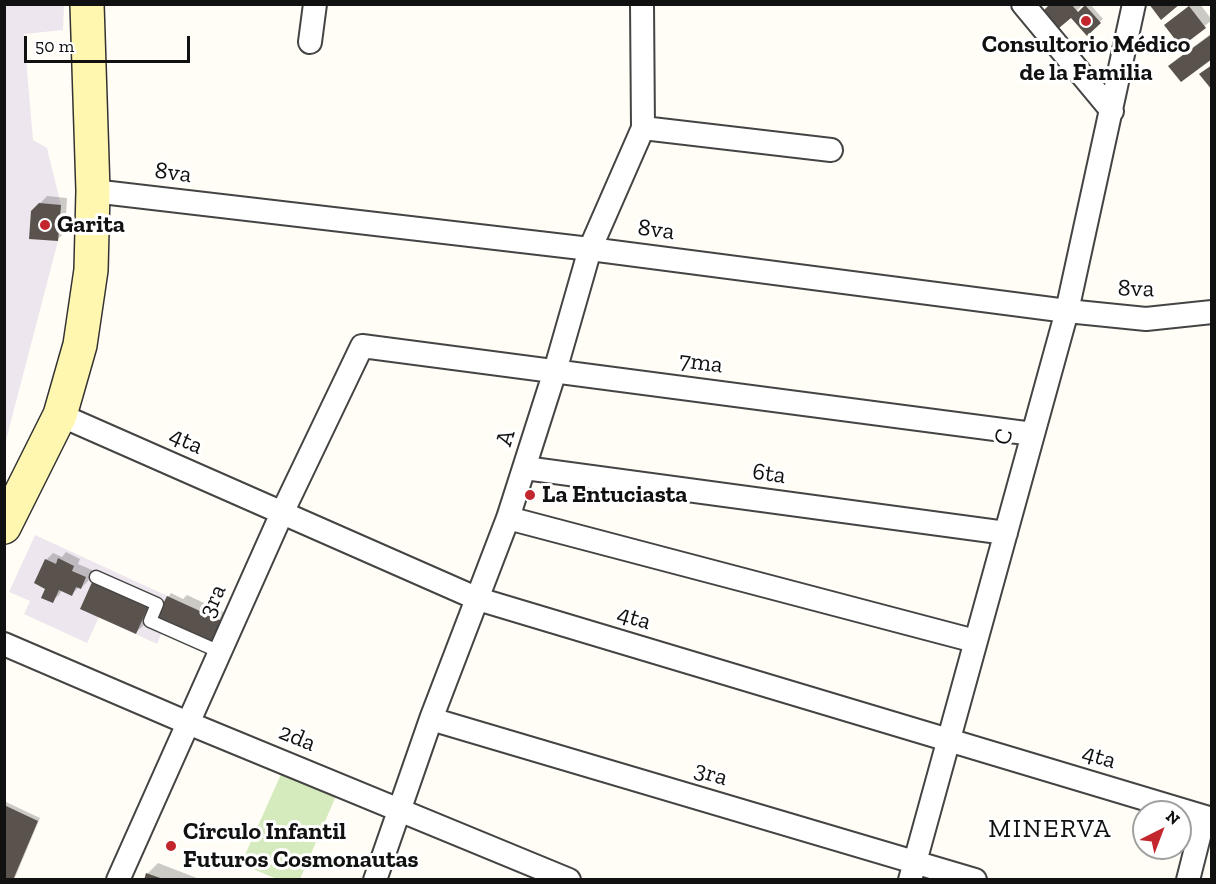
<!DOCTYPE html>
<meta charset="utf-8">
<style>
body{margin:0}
#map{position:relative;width:1216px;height:884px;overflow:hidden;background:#fffdf5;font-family:"Zilla Slab",serif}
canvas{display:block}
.frame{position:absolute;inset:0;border:6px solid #111;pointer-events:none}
.north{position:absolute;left:1132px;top:800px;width:60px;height:60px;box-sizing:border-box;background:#fff;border:2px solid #a0a0a0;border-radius:50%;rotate:42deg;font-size:16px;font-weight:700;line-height:24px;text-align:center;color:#111}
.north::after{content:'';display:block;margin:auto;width:21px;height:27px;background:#c4262e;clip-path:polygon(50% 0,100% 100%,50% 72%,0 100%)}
.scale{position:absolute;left:24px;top:36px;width:166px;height:27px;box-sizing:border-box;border:3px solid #111;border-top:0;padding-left:8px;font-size:18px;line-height:21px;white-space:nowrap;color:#111;-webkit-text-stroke:4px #fff;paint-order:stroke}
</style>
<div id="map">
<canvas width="1216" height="884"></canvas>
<div class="frame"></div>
<div class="north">N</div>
<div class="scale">50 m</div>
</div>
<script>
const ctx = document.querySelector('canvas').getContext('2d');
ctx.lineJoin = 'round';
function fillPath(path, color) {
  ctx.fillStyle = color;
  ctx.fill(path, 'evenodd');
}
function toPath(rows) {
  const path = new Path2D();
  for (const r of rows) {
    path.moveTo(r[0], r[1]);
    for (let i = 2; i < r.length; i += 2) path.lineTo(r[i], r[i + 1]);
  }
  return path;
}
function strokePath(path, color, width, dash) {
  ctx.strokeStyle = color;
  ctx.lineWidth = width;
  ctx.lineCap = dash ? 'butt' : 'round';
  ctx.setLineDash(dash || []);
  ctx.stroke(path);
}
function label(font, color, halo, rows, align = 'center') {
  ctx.font = font + ' "Zilla Slab",serif';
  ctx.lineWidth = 6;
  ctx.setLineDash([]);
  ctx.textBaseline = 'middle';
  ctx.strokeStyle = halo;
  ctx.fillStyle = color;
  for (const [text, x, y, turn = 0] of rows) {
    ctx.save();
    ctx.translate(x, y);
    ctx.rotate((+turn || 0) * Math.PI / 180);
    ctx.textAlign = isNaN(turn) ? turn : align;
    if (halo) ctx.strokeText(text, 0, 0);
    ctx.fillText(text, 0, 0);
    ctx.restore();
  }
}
const industrial = toPath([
 [5,5,64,5,63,30,24,34,33,140,47,148,61,205,58,241,5,444],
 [35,535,224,622,162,632,157,644,99,617,87,643,24,614,30,601,9,592]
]);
const green = toPath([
 [282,772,336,796,300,879,277,879,241,864]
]);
const shadow = toPath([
 [1052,4,1083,4,1076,12,1078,13,1088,4,1090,4,1103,19,1087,34,1071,16],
 [1191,4,1200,4,1212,20,1181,45,1173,19],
 [1212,33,1212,57,1170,66,1177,59],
 [47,196,67,198,65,232,58,239,32,212],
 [66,552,80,559,78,564,92,570,88,581,81,588,79,587,72,594,62,590,59,595,52,601,47,588,46,560,53,553,62,557],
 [171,593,183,599,187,595,230,615,220,636,168,597],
 [155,598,143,626,136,632,82,609],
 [4,801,40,818,14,880,4,880],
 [158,863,202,880,145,880,147,874]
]);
const building = toPath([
 [1050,4,1071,4,1078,12,1085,5,1101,23,1087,36,1071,18,1059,28,1044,10],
 [1149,4,1180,4,1161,20],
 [1189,6,1206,28,1181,47,1164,25],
 [1212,34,1212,59,1181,82,1168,66],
 [1212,65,1212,90,1199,74],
 [39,203,61,205,58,241,29,239,31,211],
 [58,558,74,566,72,571,86,577,81,589,76,587,72,596,59,590,53,603,41,598,45,589,34,583,45,559,56,564],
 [93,580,149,605,136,634,80,609],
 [167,596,224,622,213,645,156,618],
 [4,805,38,821,13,880,4,880],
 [146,873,163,879,163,880,144,880]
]);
const service = toPath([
 [96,577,157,604,150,621,220,652]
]);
const minor = toPath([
 [1023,4,1112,111],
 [310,42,315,4],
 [643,128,831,150],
 [93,191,590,249,1067,311,1146,319,1212,312],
 [60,415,478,599,1212,819],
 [525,468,1006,533],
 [508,518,975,641],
 [4,644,188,723,569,880],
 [431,719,975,880],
 [118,880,282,513,362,346,1033,434],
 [375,880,431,719,508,518,555,371,590,249,643,128,642,4],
 [910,880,1067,311,1134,4],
 [1188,880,1204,817]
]);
const secondary = toPath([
 [4,527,60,415,80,345,91,270,93,191,87,4]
]);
const markers = [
 [1086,21,6,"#c4262e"],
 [45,225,6,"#c4262e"],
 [530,495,6,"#c4262e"],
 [171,846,6,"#c4262e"]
];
const poiNames = [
 ["Consultorio Médico",1086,45,"center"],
 ["de la Familia",1086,73,"center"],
 ["Garita",57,225],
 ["La Entuciasta",542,495],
 ["Círculo Infantil",183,832],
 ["Futuros Cosmonautas",183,860]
];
const streetNames = [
 ["8va",173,173,7],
 ["8va",656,230,7],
 ["8va",1136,289,2],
 ["7ma",701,363,7],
 ["C",1004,437,-75],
 ["A",506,438,-73],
 ["4ta",186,441,24],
 ["6ta",769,474,8],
 ["3ra",213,601,-66],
 ["4ta",634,618,17],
 ["2da",297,738,22],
 ["4ta",1099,757,17],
 ["3ra",711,774,17]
];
const neighbourhoodNames = [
 ["MINERVA",1050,830]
];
fillPath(industrial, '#eee6ef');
fillPath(green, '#d5ebbd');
fillPath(shadow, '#0003');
fillPath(building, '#5a524d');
strokePath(service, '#444', 15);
strokePath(minor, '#444', 26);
strokePath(secondary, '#333', 36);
strokePath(service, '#fff', 12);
strokePath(minor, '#fff', 22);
strokePath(secondary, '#fff6b0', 33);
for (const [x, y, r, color] of markers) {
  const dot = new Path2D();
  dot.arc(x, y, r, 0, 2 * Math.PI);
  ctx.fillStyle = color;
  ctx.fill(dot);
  strokePath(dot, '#fff', 2);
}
label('bold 24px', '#111', '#fff', poiNames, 'left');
label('24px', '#111', '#fff', streetNames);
ctx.letterSpacing = '1.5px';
label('26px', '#111', '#fff', neighbourhoodNames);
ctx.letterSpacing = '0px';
</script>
